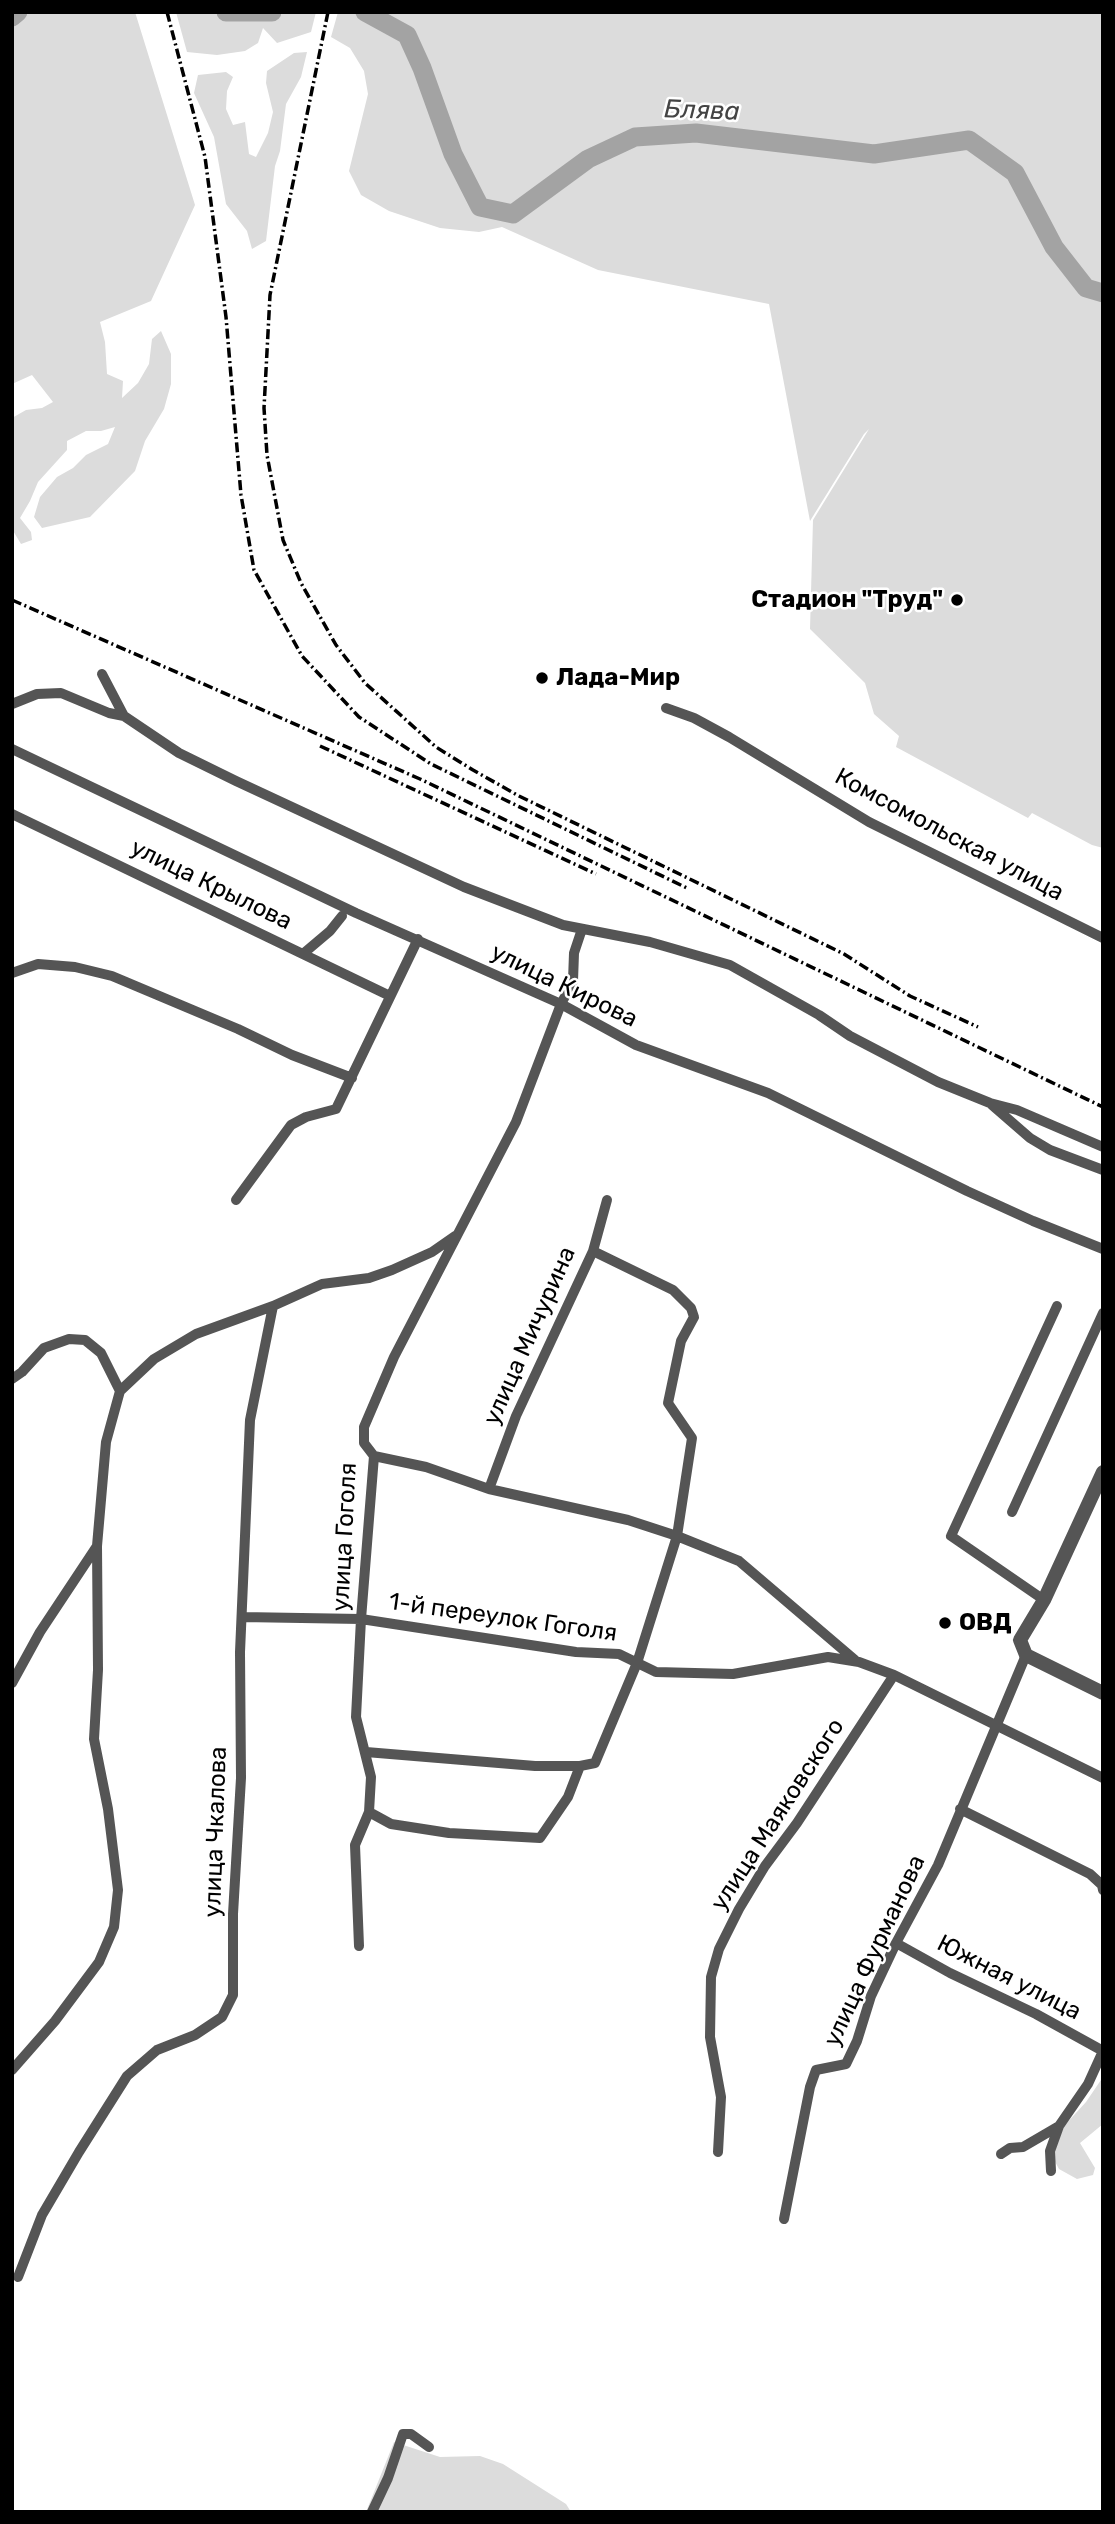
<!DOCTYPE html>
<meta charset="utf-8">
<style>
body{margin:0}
#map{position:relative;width:1115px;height:2524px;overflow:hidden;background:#fff;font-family:Rubik,sans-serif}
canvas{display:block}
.frame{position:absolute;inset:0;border:14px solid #000;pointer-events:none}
</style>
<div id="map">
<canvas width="1115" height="2524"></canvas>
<div class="frame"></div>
</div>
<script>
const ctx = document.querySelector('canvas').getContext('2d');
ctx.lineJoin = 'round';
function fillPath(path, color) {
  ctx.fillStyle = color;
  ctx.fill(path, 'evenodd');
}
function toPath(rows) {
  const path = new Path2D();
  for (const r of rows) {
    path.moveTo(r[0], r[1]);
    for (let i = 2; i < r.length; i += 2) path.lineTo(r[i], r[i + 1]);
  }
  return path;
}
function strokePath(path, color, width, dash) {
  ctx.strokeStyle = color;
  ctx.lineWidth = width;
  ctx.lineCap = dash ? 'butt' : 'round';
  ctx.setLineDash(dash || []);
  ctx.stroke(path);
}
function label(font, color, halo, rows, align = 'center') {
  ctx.font = font + ' Rubik,sans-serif';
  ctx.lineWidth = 5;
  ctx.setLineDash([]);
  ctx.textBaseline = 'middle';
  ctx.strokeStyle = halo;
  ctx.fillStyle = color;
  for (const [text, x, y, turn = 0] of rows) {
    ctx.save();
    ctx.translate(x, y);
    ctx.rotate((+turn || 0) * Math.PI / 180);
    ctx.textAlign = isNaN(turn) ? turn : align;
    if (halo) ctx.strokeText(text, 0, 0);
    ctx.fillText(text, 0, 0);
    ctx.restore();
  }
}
const green = toPath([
 [12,12,135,12,195,205,151,301,100,322,105,342,107,374,123,381,122,398,138,383,149,364,152,339,161,331,171,354,171,384,164,409,145,441,135,471,90,517,42,528,34,517,40,497,57,477,73,468,86,455,108,444,115,427,101,431,86,431,67,441,67,450,38,482,30,501,20,518,31,532,32,540,21,544,12,529,12,418,26,410,42,408,53,402,32,375,12,384],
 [176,12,316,12,311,32,277,43,263,28,258,43,245,51,217,55,187,52],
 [338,12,1103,12,1103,848,1092,845,1032,813,1028,818,896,747,899,736,874,714,865,683,810,629,813,520,869,429,864,434,810,521,769,304,598,270,502,227,479,232,440,228,389,211,361,195,349,171,368,94,364,71,350,48,331,37],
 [307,52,301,77,286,104,280,151,275,166,266,241,252,249,247,231,226,204,214,137,194,93,198,75,226,72,233,77,227,91,226,109,233,125,245,122,249,154,256,157,268,133,273,112,266,83,267,71,294,53],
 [1103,2077,1103,2124,1080,2143,1095,2168,1093,2175,1077,2179,1059,2169,1052,2156,1064,2126,1086,2102],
 [394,2442,440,2457,480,2456,503,2464,566,2504,571,2512,366,2512]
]);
const river = toPath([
 [226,12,272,12],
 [365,12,407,35,422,68,453,154,480,207,513,214,588,159,635,137,696,133,874,154,969,140,1015,173,1054,247,1086,288,1103,293],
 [12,17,18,12]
]);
const minor = toPath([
 [102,674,124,716,179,753,236,781,464,887,563,925,650,942,730,965,819,1015,850,1036,938,1082,990,1103,1017,1110,1103,1147],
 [12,704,37,694,61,693,109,713,124,716],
 [666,708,694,718,729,737,869,822,1103,938],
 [12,749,356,913,561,1004,636,1045,768,1093,967,1191,1033,1221,1103,1249],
 [12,814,390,996],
 [304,953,330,931,342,916],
 [12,973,38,964,75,967,112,976,238,1029,292,1055,352,1078],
 [992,1105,1030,1138,1050,1150,1103,1170],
 [236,1200,291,1125,306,1117,336,1109,418,939],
 [12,1379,22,1372,44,1348,69,1339,85,1340,101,1353,120,1391],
 [374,1456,426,1467,489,1489,628,1520,677,1536,739,1561,855,1660],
 [489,1489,516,1416,593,1251,607,1200],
 [1012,1512,1103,1313],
 [1044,1600,951,1536,1057,1306],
 [242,1617,361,1619,576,1652,619,1654,656,1672,733,1674,828,1657,859,1662,894,1675,1103,1778],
 [12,1683,40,1632,97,1546,106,1442,120,1391,154,1359,196,1334,273,1306,322,1284,369,1278,392,1270,432,1252,455,1236],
 [366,1752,535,1766,580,1766,595,1763,637,1663,677,1536,692,1438,668,1403,681,1341,694,1317,691,1308,673,1290,593,1251],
 [960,1809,1090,1874,1102,1885,1103,1890],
 [369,1812,391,1824,449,1833,540,1838,568,1797,580,1766],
 [896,1943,950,1973,1036,2014,1103,2051],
 [359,1946,355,1845,369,1812,371,1777,356,1717,361,1619,374,1456,364,1443,364,1427,394,1357,516,1122,561,1004,573,981,574,953,582,929],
 [12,2070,55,2021,99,1962,114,1927,118,1890,108,1809,94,1739,98,1670,97,1546],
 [718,2152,721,2097,710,2037,711,1977,719,1949,739,1909,765,1866,797,1823,894,1675],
 [1001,2154,1010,2148,1023,2147,1059,2126,1088,2084,1103,2051],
 [1051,2171,1050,2151,1059,2126],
 [784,2219,810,2087,816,2070,846,2064,857,2041,871,1996,896,1943,938,1865,1026,1655],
 [18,2277,42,2215,79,2152,127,2076,157,2050,195,2035,222,2017,233,1995,233,1914,241,1778,240,1652,250,1420,273,1306],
 [372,2512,388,2478,403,2434,411,2434,429,2447]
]);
const tertiary = toPath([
 [1103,1472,1044,1600,1020,1640,1026,1655,1103,1693]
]);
const rail = toPath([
 [167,12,205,157,226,317,241,495,254,570,302,656,359,717,431,764,689,889],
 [328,12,270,295,264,408,267,455,283,540,301,583,336,645,365,683,436,747,473,770,519,796,844,954,910,996,978,1027],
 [12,600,420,779,1103,1107],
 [320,746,596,874]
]);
const markers = [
 [957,600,7,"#000"],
 [542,678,7,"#000"],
 [945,1623,7,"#000"]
];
const poiNames = [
 ["Стадион \"Труд\"",943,600,"right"],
 ["Лада-Мир",556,678],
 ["ОВД",959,1623]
];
const streetNames = [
 ["Комсомольская улица",949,835,28],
 ["улица Крылова",211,885,26],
 ["улица Кирова",564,986,26],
 ["улица Мичурина",530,1336,-66],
 ["улица Гоголя",345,1537,-87],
 ["1-й переулок Гоголя",503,1618,8],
 ["улица Маяковского",778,1815,-57],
 ["улица Чкалова",216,1832,-88],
 ["улица Фурманова",875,1951,-65],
 ["Южная улица",1009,1978,27]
];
const waterNames = [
 ["Блява",702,111,2]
];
fillPath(green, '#dcdcdc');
strokePath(river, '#a3a3a3', 19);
strokePath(minor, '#555', 10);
strokePath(tertiary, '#555', 14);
strokePath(rail, '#000', 3.5, [10, 3.5, 2, 3.5]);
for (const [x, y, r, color] of markers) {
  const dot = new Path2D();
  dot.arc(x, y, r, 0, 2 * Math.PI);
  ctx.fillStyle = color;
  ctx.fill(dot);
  strokePath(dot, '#fff', 2.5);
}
label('bold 24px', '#000', '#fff', poiNames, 'left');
label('24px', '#000', '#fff', streetNames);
label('italic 26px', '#444', '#fff', waterNames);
</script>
